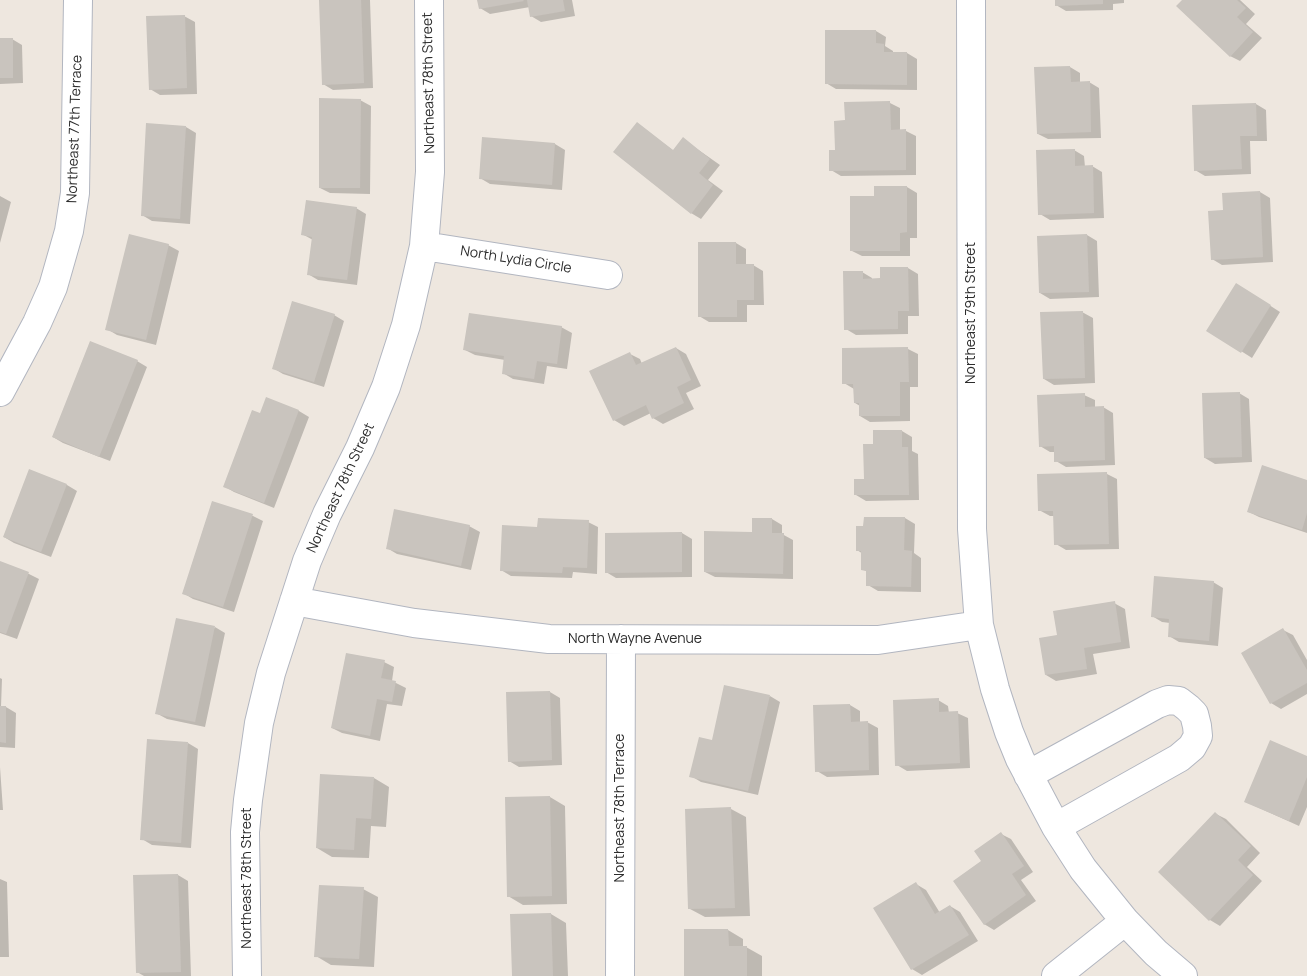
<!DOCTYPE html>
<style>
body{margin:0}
canvas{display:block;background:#eee7df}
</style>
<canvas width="1307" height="976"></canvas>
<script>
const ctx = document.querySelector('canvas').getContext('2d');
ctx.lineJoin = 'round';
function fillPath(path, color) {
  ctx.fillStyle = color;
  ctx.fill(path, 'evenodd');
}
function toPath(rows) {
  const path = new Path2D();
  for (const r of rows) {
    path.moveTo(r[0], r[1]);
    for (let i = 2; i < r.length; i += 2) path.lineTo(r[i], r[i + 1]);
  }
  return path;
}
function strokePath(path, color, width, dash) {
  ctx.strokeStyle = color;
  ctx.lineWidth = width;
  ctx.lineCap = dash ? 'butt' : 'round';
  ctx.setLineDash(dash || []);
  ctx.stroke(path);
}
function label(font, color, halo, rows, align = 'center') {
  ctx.font = font + ' Manrope,sans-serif';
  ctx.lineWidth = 5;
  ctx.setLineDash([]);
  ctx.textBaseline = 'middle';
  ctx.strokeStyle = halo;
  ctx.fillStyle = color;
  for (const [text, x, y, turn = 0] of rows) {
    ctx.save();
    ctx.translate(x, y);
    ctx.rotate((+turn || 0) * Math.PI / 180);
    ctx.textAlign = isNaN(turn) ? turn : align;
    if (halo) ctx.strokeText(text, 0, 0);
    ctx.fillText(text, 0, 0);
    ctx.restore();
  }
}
const shadow = toPath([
 [320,0,370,0,373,88,333,90,323,84],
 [478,0,572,0,575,16,541,22,531,16,530,7,490,14,480,8],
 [1056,0,1124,0,1124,3,1113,4,1113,10,1066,11,1056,5],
 [1184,0,1240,0,1255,14,1246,24,1262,38,1240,61,1230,56],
 [184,16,195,22,197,94,160,95,150,89],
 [876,31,886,37,885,46,893,51,893,53,907,53,917,59,917,90,836,89,826,83],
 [12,39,22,45,23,83,0,84,0,40],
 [1070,67,1080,73,1080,83,1089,82,1099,88,1101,138,1048,139,1038,134,1035,68],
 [360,100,371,106,370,194,330,193,320,188],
 [890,103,900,108,900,131,906,131,916,136,916,175,841,176,831,170,846,122],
 [1256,104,1266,110,1267,141,1250,141,1251,174,1205,176,1195,170],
 [637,124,674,151,683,139,720,165,708,180,723,191,701,219,691,213],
 [186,127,196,133,190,224,152,221,142,215],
 [555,144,565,150,562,190,490,184,480,178],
 [1074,150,1084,156,1085,167,1092,166,1102,172,1104,218,1050,220,1040,214],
 [907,187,917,193,917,238,910,238,910,256,862,256,852,251,875,198],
 [1260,192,1270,198,1273,262,1222,265,1212,259,1224,211],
 [0,196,11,202,0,243],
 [356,208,366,214,357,285,318,280,308,274,313,240,302,234],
 [1087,235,1097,241,1099,297,1050,299,1040,293],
 [736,243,746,249,746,265,753,265,763,271,764,305,747,305,747,322,709,322,699,316],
 [168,245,179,251,156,345,117,335,107,329],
 [908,268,918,274,919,316,908,316,908,334,856,335,846,329,862,272,872,278,872,280,881,280],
 [1246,290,1280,312,1252,358,1208,330],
 [1082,312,1093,318,1095,383,1054,385,1044,379],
 [334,315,344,321,324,387,283,374,273,368],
 [561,327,572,333,567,369,547,366,544,384,513,379,503,373,505,360,475,355,465,350],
 [676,348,686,354,701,386,686,393,694,409,663,424,653,418,651,413,624,426,614,420,630,354,640,359,642,364],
 [908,349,918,354,918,387,910,387,910,421,870,422,860,416,860,406,855,403,854,389,844,383,843,350],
 [137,361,147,367,110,461,63,443,53,437],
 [1239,393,1249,399,1252,462,1215,464,1205,458],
 [1084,395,1095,400,1095,407,1103,407,1113,413,1115,465,1066,467,1056,461,1055,452,1050,452,1040,446],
 [267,399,299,411,309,417,274,508,234,492,224,486,260,415],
 [902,431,912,437,912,451,918,454,919,500,866,501,856,495,865,480,874,445],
 [30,471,67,485,77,491,51,557,14,543,4,537],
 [1107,474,1117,479,1119,549,1066,550,1056,544,1055,516,1050,516,1039,510],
 [1307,481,1307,533,1259,517,1249,512],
 [212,503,253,516,263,521,234,612,193,599,183,593],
 [905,518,915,524,914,553,921,558,921,592,878,591,868,585,868,572,862,569,863,554,857,550],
 [772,519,782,525,782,534,793,540,793,579,715,577,705,572],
 [588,522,598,527,597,574,573,572,572,578,511,576,501,570],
 [469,526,480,532,471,570,397,554,387,548],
 [682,533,692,539,692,577,616,578,606,572],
 [0,563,29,574,39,579,17,639,0,633],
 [1213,582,1223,588,1218,646,1179,642,1169,636,1170,623,1162,622,1152,616],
 [1114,603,1125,609,1130,648,1093,654,1097,674,1056,681,1046,675,1058,636],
 [215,627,225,633,205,727,167,719,156,713],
 [1283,630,1293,635,1307,660,1307,694,1281,709,1271,703],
 [384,662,394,667,392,681,406,688,402,706,387,704,380,741,342,733,332,728],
 [0,678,2,679,1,707,6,707,16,713,15,748,0,747],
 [550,692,560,698,562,765,519,767,509,761],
 [770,696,780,702,758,795,701,782,691,776,713,741],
 [938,700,948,706,949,713,957,713,968,718,970,768,907,771,897,765],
 [850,705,860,711,860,723,867,722,878,728,879,775,827,777,817,771],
 [188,743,198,749,191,848,152,845,142,839],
 [1307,757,1307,807,1299,826,1246,802],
 [0,767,3,810,0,810],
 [374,778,389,787,386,827,371,826,369,858,332,857,317,848],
 [550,797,565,806,567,904,523,905,508,896],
 [731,809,746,817,750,916,705,917,690,909],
 [1216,814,1226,819,1260,853,1247,867,1262,881,1220,926,1210,920],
 [1001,834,1011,839,1033,872,1021,880,1036,901,994,930,984,924,983,862],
 [178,875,188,881,191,976,144,976,137,972],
 [0,879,7,882,9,957,0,957],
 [916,884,926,890,940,913,950,906,960,912,978,941,922,975,912,969,875,909],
 [363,889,378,897,374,967,331,965,316,956],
 [551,914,566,923,568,976,513,976],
 [728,930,743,939,743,947,746,947,762,956,762,976,685,976]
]);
const building = toPath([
 [319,0,361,0,364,83,322,85],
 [477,0,523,0,524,1,479,9],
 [527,0,563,0,565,11,530,17],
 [1055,0,1103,0,1103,4,1055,6],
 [1182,0,1237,0,1246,8,1237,17,1253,32,1230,57,1176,6],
 [185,15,187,88,149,90,146,16],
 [825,30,876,30,876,43,884,44,884,52,907,52,907,85,825,84],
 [0,38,13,38,13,78,0,78],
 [1070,66,1071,82,1090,81,1091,132,1037,134,1034,67],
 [319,98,361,99,360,188,319,188],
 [890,101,891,130,906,129,906,170,829,171,829,150,835,150,834,121,845,120,844,102],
 [1256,103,1257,136,1240,136,1242,169,1194,171,1192,105],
 [637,122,673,150,683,137,710,159,699,173,713,185,691,214,613,152],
 [146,123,186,126,180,219,141,216],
 [482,137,555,143,552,185,479,179],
 [1075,149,1075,166,1093,165,1094,213,1038,215,1036,150],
 [874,186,907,186,907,232,900,233,900,251,850,251,850,196,874,196],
 [1260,191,1263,257,1211,260,1208,211,1223,210,1222,193],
 [306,200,357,207,347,280,307,275,312,237,301,235],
 [129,234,169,244,146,340,105,330],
 [1087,234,1089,292,1039,293,1037,236],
 [698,242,736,242,736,264,754,264,754,300,737,300,737,317,698,317],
 [880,267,908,267,909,311,898,311,898,329,844,330,843,271,863,271,863,279,880,278],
 [1236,283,1271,305,1241,353,1206,331],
 [292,301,335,314,314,382,272,369],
 [1083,311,1085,378,1043,379,1040,312],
 [469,313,562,326,557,364,537,361,534,379,502,374,504,356,463,350],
 [90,341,138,360,99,457,52,437],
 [676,347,691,380,677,387,684,403,652,419,646,405,613,421,589,371,630,352,636,365],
 [908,347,909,382,900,382,900,416,859,416,859,403,854,403,853,384,842,384,842,348],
 [1240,392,1242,457,1204,458,1202,393],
 [1085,393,1085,407,1104,406,1105,460,1054,462,1054,446,1039,447,1037,395],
 [266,397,299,410,264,503,223,487,252,410,260,413],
 [873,430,902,430,902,447,908,447,909,495,854,495,854,479,864,479,863,444,873,444],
 [1262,465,1307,480,1307,513,1302,530,1247,512],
 [29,469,67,484,41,552,3,537],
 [1107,472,1109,544,1054,545,1053,511,1038,511,1037,474],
 [212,501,253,514,223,607,182,594],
 [394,509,470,525,461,566,386,549],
 [864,517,905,517,904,550,912,551,911,587,866,586,866,571,861,570,861,551,856,551,856,526,863,526],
 [538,518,589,520,587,568,563,567,562,573,500,571,502,525,537,527],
 [752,518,772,518,772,533,784,533,783,574,704,572,704,531,752,532],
 [682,532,682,572,605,573,605,533],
 [0,561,29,572,6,634,0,632],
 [1154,576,1214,581,1209,641,1168,637,1169,619,1151,617],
 [1115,601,1121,642,1084,648,1087,669,1045,675,1039,638,1057,635,1053,611],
 [176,618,215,626,195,722,155,714],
 [1283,628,1307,670,1307,683,1270,704,1241,653],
 [346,653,385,660,381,678,396,681,392,702,377,699,370,736,331,728],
 [724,685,770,695,748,791,689,777,699,737,712,740],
 [550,691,552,760,508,762,506,692],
 [939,698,939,712,958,711,960,763,895,766,893,700],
 [850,704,851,722,868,721,869,770,815,772,813,705],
 [0,706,6,706,6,743,0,742],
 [147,739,188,742,181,843,140,840],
 [1270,740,1307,756,1307,777,1289,821,1244,802],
 [320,774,374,777,371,819,356,818,354,850,316,848],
 [550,796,552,896,507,897,505,797],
 [731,807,735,908,688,909,685,809],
 [1215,812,1251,846,1238,860,1253,875,1209,921,1158,872],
 [1001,832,1024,866,1012,874,1026,895,984,925,953,881,981,861,974,851],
 [178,874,181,972,136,973,133,875],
 [916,882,935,914,950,905,969,935,911,970,873,908],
 [319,885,364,887,359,959,314,957],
 [551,913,553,976,512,976,510,914],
 [684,929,728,929,729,946,747,946,747,976,684,976]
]);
const minor = toPath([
 [971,0,972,529,979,625,995,689,1009,732,1020,759,1056,827,1083,869,1125,921,1156,953,1183,976],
 [424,246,608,275],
 [0,392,37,323,53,287,69,231,75,193,78,0],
 [294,601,414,623,549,639,878,640,979,625],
 [1028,775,1157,704,1168,700,1179,701,1188,708,1194,714,1197,726,1198,736,1192,747,1179,758,1056,827],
 [247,976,245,832,248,800,259,723,271,673,307,561,327,514,360,448,386,387,406,325,424,246,430,172,429,0],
 [620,976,621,639],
 [1056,976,1125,921]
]);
const streetNames = [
 ["Northeast 78th Street",429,83,-91],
 ["Northeast 77th Terrace",75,129,-88],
 ["North Lydia Circle",516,260,9],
 ["Northeast 79th Street",971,313,-90],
 ["Northeast 78th Street",341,488,-65],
 ["North Wayne Avenue",635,639],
 ["Northeast 78th Terrace",620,808,-90],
 ["Northeast 78th Street",247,878,-90]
];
fillPath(shadow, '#0003');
fillPath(building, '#c9c4be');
strokePath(minor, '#b2b6c0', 30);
strokePath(minor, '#fff', 28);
label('14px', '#2c2c2c', '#fff', streetNames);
</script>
